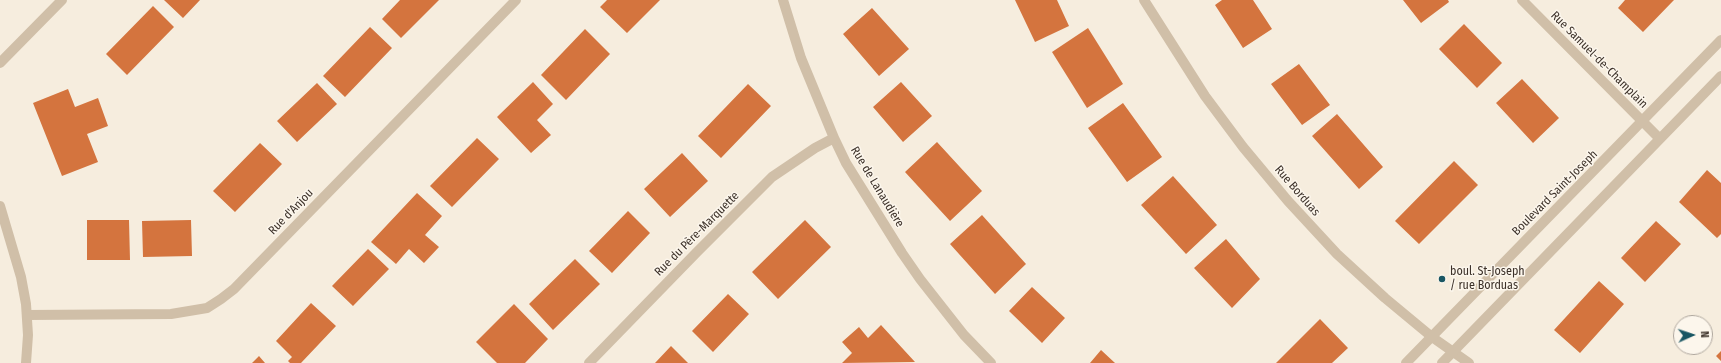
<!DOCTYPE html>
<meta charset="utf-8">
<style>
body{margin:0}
#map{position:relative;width:1721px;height:363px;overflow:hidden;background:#f6edde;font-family:"Fira Sans Condensed",sans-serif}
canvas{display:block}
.north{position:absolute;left:1673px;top:315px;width:40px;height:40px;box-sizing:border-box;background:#fcf6ec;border:1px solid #afa79e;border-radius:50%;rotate:87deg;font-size:11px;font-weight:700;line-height:16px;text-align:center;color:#3c3129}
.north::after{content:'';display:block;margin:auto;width:14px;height:18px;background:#195663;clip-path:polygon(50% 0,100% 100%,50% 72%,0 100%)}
</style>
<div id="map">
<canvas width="1721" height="363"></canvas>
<div class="north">N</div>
</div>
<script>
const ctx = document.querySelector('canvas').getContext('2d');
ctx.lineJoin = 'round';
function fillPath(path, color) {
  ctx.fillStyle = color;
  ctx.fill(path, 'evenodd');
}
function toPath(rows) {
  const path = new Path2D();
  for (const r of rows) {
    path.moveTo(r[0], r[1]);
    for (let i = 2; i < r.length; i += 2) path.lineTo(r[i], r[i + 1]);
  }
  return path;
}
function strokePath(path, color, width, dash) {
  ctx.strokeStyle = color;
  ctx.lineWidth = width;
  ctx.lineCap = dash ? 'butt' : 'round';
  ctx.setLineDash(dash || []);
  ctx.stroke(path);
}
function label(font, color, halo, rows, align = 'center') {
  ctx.font = font + ' "Fira Sans Condensed",sans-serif';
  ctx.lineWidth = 3;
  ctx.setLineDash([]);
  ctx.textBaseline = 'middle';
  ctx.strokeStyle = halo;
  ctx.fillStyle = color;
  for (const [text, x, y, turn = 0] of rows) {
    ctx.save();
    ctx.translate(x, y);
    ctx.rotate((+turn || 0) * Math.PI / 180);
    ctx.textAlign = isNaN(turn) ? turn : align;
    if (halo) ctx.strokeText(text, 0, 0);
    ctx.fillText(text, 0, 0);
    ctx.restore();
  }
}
const building = toPath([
 [164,0,200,0,183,18],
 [400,0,439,0,401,38,382,19],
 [607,0,660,0,627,33,600,7],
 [1015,0,1057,0,1069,26,1035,42],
 [1222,0,1253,0,1272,29,1243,48,1215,5],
 [1403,0,1448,0,1449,2,1421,23],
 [1625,0,1674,0,1643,32,1618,8],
 [153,6,174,27,127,75,106,54],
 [872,8,909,49,879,76,843,34],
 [1464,24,1502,63,1477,88,1439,49],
 [370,27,392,48,345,97,323,76],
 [1088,28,1123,84,1087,108,1052,52],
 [585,29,610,54,566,100,541,75],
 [1299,64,1330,105,1302,125,1271,84],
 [1522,79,1559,118,1533,143,1496,103],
 [533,82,553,104,537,120,551,135,531,153,497,117],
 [901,82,932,116,903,142,873,107],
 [317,83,337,104,297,142,277,121],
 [748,84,771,106,721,158,698,136],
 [68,89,75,107,98,98,108,126,87,134,98,162,62,176,33,103],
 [1123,103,1162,157,1127,182,1088,128],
 [1337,114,1383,167,1359,189,1312,136],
 [477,138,499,159,452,207,430,186],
 [937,142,982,191,950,221,905,172],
 [260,143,282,164,235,212,213,191],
 [682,153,708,181,670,217,644,189],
 [1454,161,1478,185,1419,244,1395,221],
 [1707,170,1721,183,1721,234,1717,238,1679,202],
 [1173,176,1217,225,1186,254,1141,205],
 [417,193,442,216,425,235,439,247,424,263,409,249,396,264,371,242],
 [628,211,650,233,612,273,589,251],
 [982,215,1026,264,995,294,950,244],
 [87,220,129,220,130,260,87,260],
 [191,220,192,256,143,257,142,221],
 [805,220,831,247,778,299,752,272],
 [1656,221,1681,244,1645,282,1621,258],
 [1226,239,1260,279,1232,308,1194,268],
 [368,249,389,269,353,306,332,286],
 [575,259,600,284,553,330,529,304],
 [1599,281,1624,304,1580,353,1554,330],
 [1032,287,1065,318,1042,343,1009,311],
 [728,294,749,314,713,352,692,331],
 [311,303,336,326,301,363,290,363,288,361,292,357,276,341],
 [514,304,548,339,525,363,497,363,476,342],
 [1320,319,1348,348,1332,363,1276,363],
 [881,325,915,362,842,363,852,353,842,342,859,327,868,338],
 [671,346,688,363,655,363],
 [1101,350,1115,363,1090,363],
 [1721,351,1721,361,1716,356],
 [259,356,265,363,252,363]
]);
const minor = toPath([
 [783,0,801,58,834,138,846,163,902,253,920,279,964,335,991,363],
 [1144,0,1205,96,1243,147,1288,201,1337,254,1385,298,1432,337,1469,363],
 [1522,0,1659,138],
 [0,63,62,0],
 [0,206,21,277,26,304,28,335,26,363],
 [27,315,171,314,207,308,221,299,234,289,516,0],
 [589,363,697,252,772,177,815,148,834,138]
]);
const tertiary = toPath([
 [1406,363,1721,40],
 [1442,363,1721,76]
]);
const markers = [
 [1442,279,4,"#195663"]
];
const streetNames = [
 ["Rue Samuel-de-Champlain",1599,60,45],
 ["Rue de Lanaudière",877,187,59],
 ["Rue Borduas",1297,191,49],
 ["Boulevard Saint-Joseph",1555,193,-45],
 ["Rue d'Anjou",291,212,-46],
 ["Rue du Père-Marquette",697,234,-45]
];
const poiNames = [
 ["boul. St-Joseph",1450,272],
 ["/ rue Borduas",1450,286]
];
fillPath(building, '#d4743e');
strokePath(minor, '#d0bfa8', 10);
strokePath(tertiary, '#d0bfa8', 10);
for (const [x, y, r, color] of markers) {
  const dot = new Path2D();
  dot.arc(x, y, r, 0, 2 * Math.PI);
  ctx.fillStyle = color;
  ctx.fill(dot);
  strokePath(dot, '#fcf6ec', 1.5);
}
label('12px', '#3c3129', '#fcf6ec', streetNames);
label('12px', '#3c3129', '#fcf6ec', poiNames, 'left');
</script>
